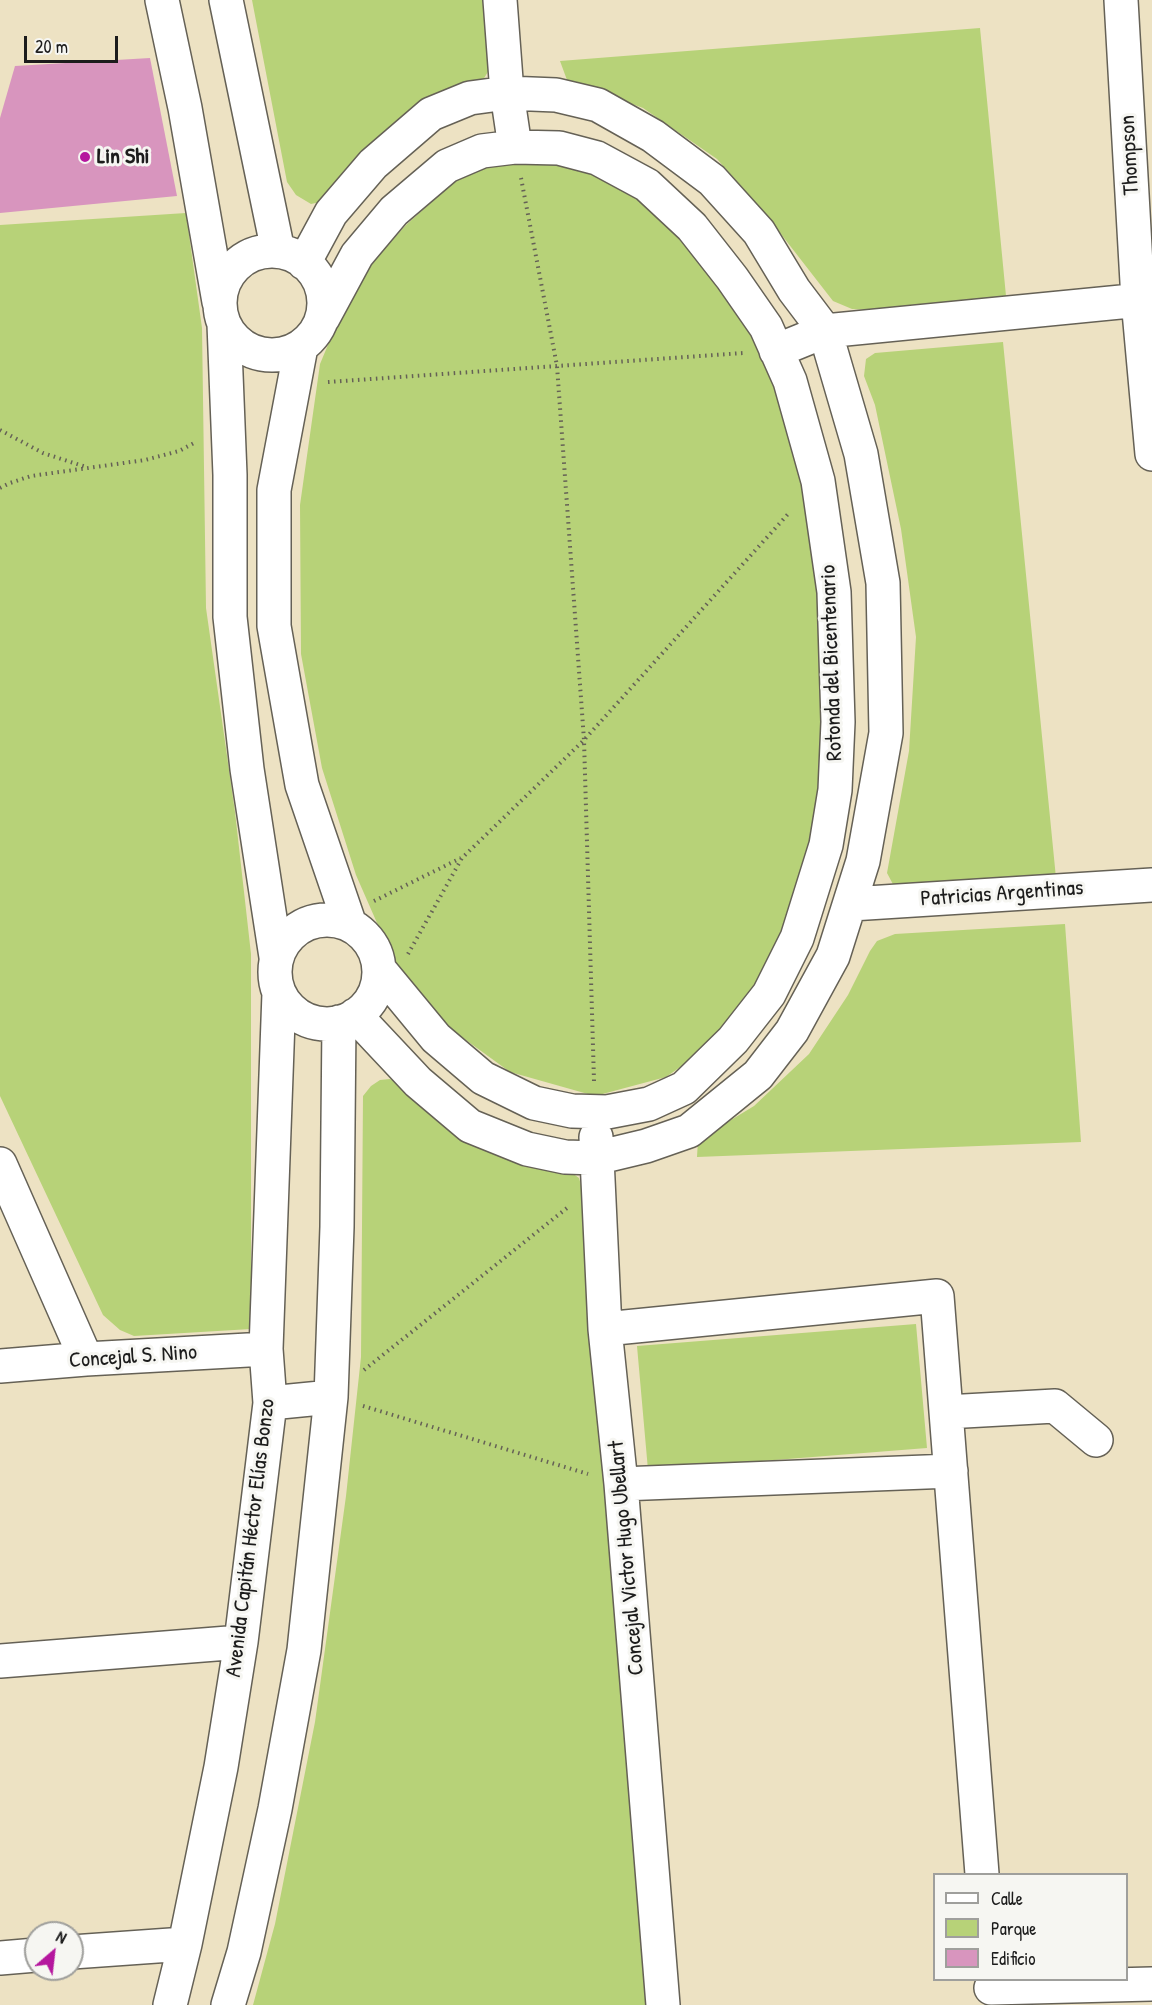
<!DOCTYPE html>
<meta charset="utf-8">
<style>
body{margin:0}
#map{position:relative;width:1152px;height:2005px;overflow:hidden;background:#ede2c3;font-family:"Patrick Hand",sans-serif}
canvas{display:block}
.legend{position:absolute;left:933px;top:1873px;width:195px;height:108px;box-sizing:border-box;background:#f6f6f2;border:2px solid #9f9f9c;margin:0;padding:8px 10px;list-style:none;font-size:18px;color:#1c1c1c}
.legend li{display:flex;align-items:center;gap:12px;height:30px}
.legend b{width:30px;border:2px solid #9f9f9c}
.north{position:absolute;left:24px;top:1921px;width:60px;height:60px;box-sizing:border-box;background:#f6f6f2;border:2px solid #9f9f9c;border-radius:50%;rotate:28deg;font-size:16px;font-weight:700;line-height:24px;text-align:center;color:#1c1c1c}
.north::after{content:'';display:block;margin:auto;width:21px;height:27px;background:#b5179e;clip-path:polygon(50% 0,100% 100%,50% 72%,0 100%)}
.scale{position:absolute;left:24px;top:36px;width:94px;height:27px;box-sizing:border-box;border:3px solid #1c1c1c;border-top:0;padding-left:8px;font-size:18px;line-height:21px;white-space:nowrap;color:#1c1c1c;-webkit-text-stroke:4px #f6f6f2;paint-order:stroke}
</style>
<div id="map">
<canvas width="1152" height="2005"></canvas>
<ul class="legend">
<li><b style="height:8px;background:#fff"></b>Calle</li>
<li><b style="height:16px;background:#b7d278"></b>Parque</li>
<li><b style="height:16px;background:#d895be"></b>Edificio</li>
</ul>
<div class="north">N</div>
<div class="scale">20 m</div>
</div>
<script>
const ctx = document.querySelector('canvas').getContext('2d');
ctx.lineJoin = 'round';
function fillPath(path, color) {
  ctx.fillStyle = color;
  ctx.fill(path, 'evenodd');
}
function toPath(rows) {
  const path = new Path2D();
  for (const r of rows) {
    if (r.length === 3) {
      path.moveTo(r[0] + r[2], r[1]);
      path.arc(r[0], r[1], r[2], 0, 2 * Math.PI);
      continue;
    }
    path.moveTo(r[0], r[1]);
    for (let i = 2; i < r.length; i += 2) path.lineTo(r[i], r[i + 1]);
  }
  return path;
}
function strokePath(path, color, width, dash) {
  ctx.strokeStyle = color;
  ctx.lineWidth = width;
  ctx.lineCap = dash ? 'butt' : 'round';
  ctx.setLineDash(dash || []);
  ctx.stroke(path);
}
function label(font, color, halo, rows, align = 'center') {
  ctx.font = font + ' "Patrick Hand",sans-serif';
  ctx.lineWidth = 6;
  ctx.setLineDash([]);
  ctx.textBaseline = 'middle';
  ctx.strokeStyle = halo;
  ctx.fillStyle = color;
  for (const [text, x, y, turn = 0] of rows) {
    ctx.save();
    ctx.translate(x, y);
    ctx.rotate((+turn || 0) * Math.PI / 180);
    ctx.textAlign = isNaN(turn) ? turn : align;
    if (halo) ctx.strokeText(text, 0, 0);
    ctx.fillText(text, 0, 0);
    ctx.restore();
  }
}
const green = toPath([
 [252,0,487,0,489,70,483,80,320,202,311,204,296,195,287,182],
 [980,28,1006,296,870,310,852,309,833,301,763,211,717,159,643,108,567,80,560,61],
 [512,161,561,166,614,178,664,218,704,261,760,347,788,423,806,490,827,674,821,810,795,907,759,983,712,1045,666,1077,595,1096,510,1072,448,1027,395,964,356,875,322,768,301,654,300,505,320,364,335,328,370,265,406,225,456,180,486,167],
 [186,213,202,328,206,608,235,812,251,954,251,1329,134,1336,120,1330,103,1315,0,1096,0,225],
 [1003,342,1056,878,895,888,887,873,909,751,916,637,901,529,875,405,864,376,866,359,875,353],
 [1065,924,1081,1142,697,1157,698,1140,754,1106,809,1054,848,995,870,951,877,941,895,934],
 [390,1079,572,1173,579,1178,581,1185,597,1334,651,2005,253,2005,275,1924,315,1722,346,1496,361,1357,363,1096,371,1086,380,1080],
 [916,1324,927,1448,648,1470,637,1346]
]);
const building = toPath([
 [150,58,177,196,0,213,0,118,15,66]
]);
const path = toPath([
 [521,178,557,366,584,740,594,1081],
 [328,382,743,353],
 [0,430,43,453,86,467],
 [0,488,10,483,31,476,145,460,179,451,196,442],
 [374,901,461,858],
 [408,954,462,858,584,740,789,513],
 [364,1370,567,1208],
 [363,1406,588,1474]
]);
const street = toPath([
 [162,0,185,108,219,302],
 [226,0,278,251],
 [500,0,507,93,515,147],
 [1121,0,1138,300,1152,454],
 [272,303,52],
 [304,263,331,213,373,164,431,114,470,98,507,93,556,95,598,105,653,136,712,180,759,232,794,290,825,331,861,454,883,583,886,733,863,861,833,956,792,1031,758,1075,689,1131,646,1146,596,1158,565,1157,527,1149,470,1126,418,1082,355,1015],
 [323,318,357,255,394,211,447,166,482,151,515,147,559,148,597,158,647,185,692,227,732,278,766,327,790,381,818,481,834,592,838,722,835,790,826,845,797,938,769,994,733,1040,684,1088,649,1104,607,1112,572,1111,534,1103,483,1078,436,1038,379,969],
 [224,324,230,475,230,617,247,769,276,957],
 [301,347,274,490,274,626,302,785,350,925],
 [776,351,825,331,1152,299],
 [851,904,1152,885],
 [327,972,52],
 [596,1137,605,1329,621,1484,663,2005],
 [0,1164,86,1359],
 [605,1329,937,1296,982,1874],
 [0,1366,86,1359,266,1349],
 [270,1403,331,1397],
 [946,1412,1055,1406,1096,1440],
 [621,1484,951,1471],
 [0,1661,241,1642],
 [72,1952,185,1944],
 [0,1958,36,1955],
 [991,1988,1152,1984],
 [170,2005,185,1944,221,1767,241,1642,270,1403,266,1349,279,993],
 [228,2005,244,1952,275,1809,304,1650,331,1397,337,1227,339,1022]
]);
const markers = [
 [85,157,6,"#b5179e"]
];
const streetNames = [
 ["Thompson",1130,155,-93],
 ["Rotonda del Bicentenario",832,663,-92],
 ["Patricias Argentinas",1002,894,-4],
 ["Concejal S. Nino",133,1357,-4],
 ["Avenida Capitán Héctor Elías Bonzo",251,1538,-83],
 ["Concejal Victor Hugo Ubellart",627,1558,-95]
];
const poiNames = [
 ["Lin Shi",97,157]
];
fillPath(green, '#b7d278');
fillPath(building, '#d895be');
strokePath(street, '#656156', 36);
strokePath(path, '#656156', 4, [1.5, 4.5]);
strokePath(street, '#fff', 33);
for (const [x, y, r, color] of markers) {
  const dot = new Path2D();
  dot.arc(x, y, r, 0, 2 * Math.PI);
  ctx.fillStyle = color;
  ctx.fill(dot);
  strokePath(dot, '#f6f6f2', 2);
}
label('22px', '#1c1c1c', '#f6f6f2', streetNames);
label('bold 22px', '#1c1c1c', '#f6f6f2', poiNames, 'left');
</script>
